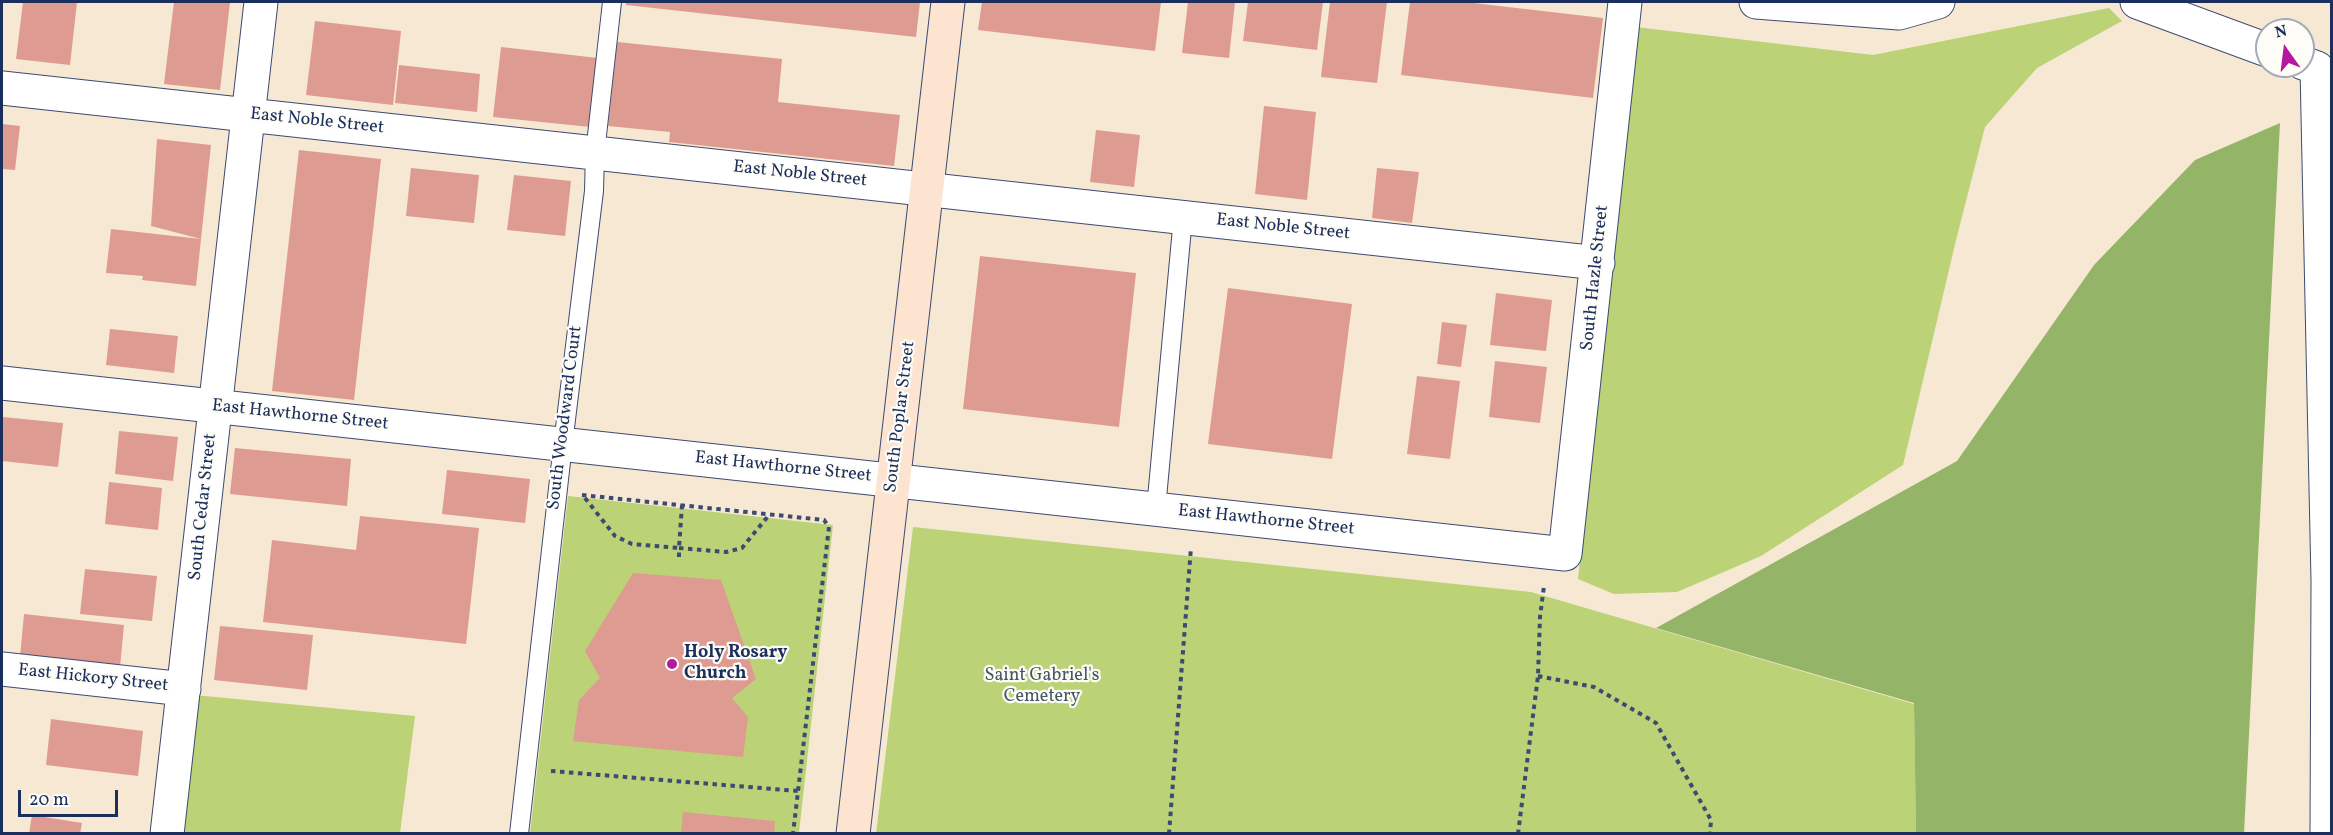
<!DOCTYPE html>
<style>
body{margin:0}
#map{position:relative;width:2333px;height:835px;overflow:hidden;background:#f7e8d3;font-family:Vollkorn,serif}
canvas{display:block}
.frame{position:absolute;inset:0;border:3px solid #1b2f5e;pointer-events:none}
.north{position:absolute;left:2255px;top:18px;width:60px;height:60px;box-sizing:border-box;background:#fdfcf7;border:2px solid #a3aaba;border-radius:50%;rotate:346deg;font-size:16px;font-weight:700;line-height:24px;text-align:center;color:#1b2f5e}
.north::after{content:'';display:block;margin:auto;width:21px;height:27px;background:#b5179e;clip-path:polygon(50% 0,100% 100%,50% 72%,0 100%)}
.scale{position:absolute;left:18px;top:790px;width:100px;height:27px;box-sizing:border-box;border:3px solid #1b2f5e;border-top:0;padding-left:8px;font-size:18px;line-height:21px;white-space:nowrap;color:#1b2f5e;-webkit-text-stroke:4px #fdfcf7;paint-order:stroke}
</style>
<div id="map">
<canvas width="2333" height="835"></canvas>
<div class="frame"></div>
<div class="north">N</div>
<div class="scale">20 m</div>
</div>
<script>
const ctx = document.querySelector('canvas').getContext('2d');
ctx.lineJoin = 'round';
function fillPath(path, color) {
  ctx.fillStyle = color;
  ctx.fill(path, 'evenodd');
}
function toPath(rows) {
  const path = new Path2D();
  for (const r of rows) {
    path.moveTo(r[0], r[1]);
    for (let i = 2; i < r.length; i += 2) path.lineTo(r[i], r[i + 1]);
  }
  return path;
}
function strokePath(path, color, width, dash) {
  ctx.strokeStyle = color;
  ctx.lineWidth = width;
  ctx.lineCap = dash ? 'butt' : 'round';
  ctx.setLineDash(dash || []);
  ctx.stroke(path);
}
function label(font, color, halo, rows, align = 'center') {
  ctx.font = font + ' Vollkorn,serif';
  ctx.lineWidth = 4.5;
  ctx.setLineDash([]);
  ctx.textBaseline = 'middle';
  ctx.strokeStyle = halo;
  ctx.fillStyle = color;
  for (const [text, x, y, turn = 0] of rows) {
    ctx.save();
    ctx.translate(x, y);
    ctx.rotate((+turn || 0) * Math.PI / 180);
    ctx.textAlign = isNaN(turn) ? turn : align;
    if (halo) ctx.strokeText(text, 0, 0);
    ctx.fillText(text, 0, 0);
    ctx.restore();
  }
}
const green = toPath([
 [2109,8,2122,21,2037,68,1985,127,1956,240,1903,465,1761,556,1677,592,1614,594,1578,579,1636,27,1873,55],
 [568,496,833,525,799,833,530,834],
 [913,527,1531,592,1914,704,1916,833,876,834],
 [194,695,415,716,400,833,179,834]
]);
const forest = toPath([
 [2280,123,2244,833,1916,833,1914,703,1656,628,1957,461,2094,265,2195,160]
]);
const building = toPath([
 [23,2,77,2,70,65,16,59],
 [174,2,230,2,220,90,164,84],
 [626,2,920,2,916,37,626,5],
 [982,2,1161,2,1155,51,978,30],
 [1188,2,1235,2,1229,58,1182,53],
 [1248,2,1323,2,1317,50,1243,41],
 [1330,2,1387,2,1377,83,1321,77],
 [1410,2,1465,2,1603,18,1593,98,1401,75],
 [315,21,401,31,393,105,306,95],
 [617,42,782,59,778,102,900,115,894,166,669,142,670,132,608,126],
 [501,47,598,58,590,127,493,117],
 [399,65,480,74,477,112,395,103],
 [1264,106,1316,112,1307,200,1255,194],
 [2,124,20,126,15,170,2,169],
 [1096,130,1140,135,1134,187,1090,182],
 [157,139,211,145,196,286,142,280,143,276,106,273,111,229,201,239,151,226],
 [299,150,381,159,354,400,272,391],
 [411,168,479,175,474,223,406,216],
 [1377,168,1419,172,1412,223,1372,218],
 [514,175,571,181,565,236,507,230],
 [980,256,1136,273,1119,427,963,409],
 [1228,288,1352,304,1332,459,1208,444],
 [1496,293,1552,300,1546,351,1490,345],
 [1442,322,1467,325,1461,367,1437,364],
 [110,329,178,336,174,373,106,365],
 [1495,361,1547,367,1540,423,1489,417],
 [1417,376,1460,381,1450,459,1407,454],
 [3,417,63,423,58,467,2,461],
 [119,431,178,437,173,481,115,474],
 [235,448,351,459,347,506,230,494],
 [447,470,530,479,525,523,442,514],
 [109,482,162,488,158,530,105,524],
 [360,516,479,528,466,644,263,622,272,540,356,550],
 [85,569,157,576,152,621,80,614],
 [633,573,721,580,756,679,732,698,748,717,743,757,573,741,579,700,600,678,585,651],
 [24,614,124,625,120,667,20,657],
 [220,626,313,635,307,690,214,680],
 [51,719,143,731,138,776,46,765],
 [683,812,775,821,774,834,681,834],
 [32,815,82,823,80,834,29,834]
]);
const path = toPath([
 [582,495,824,520,829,527,793,834],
 [585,498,615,536,632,544,679,548,682,505],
 [679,557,679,548,726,552,742,548,769,515],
 [1538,676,1594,687,1656,723,1711,820,1710,834],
 [551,771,798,791],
 [1169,834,1191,547],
 [1518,834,1538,676,1540,617,1544,586]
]);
const lane = toPath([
 [1156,509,1183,217],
 [519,834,563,444,594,191,595,153,612,2]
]);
const street = toPath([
 [1756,2,1899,13,1938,2],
 [2137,2,2267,50],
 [2303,63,2317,68,2328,581,2327,834],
 [2,88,1598,263],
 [2,383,1565,554,1625,2],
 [2,669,184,689],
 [167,834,261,2]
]);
const secondary = toPath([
 [853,834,948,2]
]);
const markers = [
 [672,664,6,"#b5179e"]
];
const streetNames = [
 ["East Noble Street",317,122,6],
 ["East Noble Street",800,175,6],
 ["East Noble Street",1283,228,6],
 ["South Hazle Street",1596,278,-84],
 ["East Hawthorne Street",300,416,6],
 ["South Poplar Street",901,417,-83],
 ["South Woodward Court",566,418,-83],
 ["East Hawthorne Street",783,468,6],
 ["South Cedar Street",204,507,-84],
 ["East Hawthorne Street",1266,521,6],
 ["East Hickory Street",93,679,6]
];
const poiNames = [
 ["Holy Rosary",684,654],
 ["Church",684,675]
];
const parkNames = [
 ["Saint Gabriel's",1042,677],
 ["Cemetery",1042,698]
];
fillPath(green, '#bbd277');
fillPath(forest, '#94b468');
fillPath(building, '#de9b91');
strokePath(lane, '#3c4b70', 20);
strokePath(street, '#3c4b70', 35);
strokePath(secondary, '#3c4b70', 35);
strokePath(path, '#3c4b70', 4, [4.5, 4.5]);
strokePath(lane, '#fff', 18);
strokePath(street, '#fff', 33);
strokePath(secondary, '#fde4d1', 33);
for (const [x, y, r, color] of markers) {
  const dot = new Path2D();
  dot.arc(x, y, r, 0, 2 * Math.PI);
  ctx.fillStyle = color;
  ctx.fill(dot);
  strokePath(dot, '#fdfcf7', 2);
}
label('18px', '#1b2f5e', '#fdfcf7', streetNames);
label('bold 18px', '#1b2f5e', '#fdfcf7', poiNames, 'left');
label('18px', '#435864', '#fdfcf7', parkNames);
</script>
